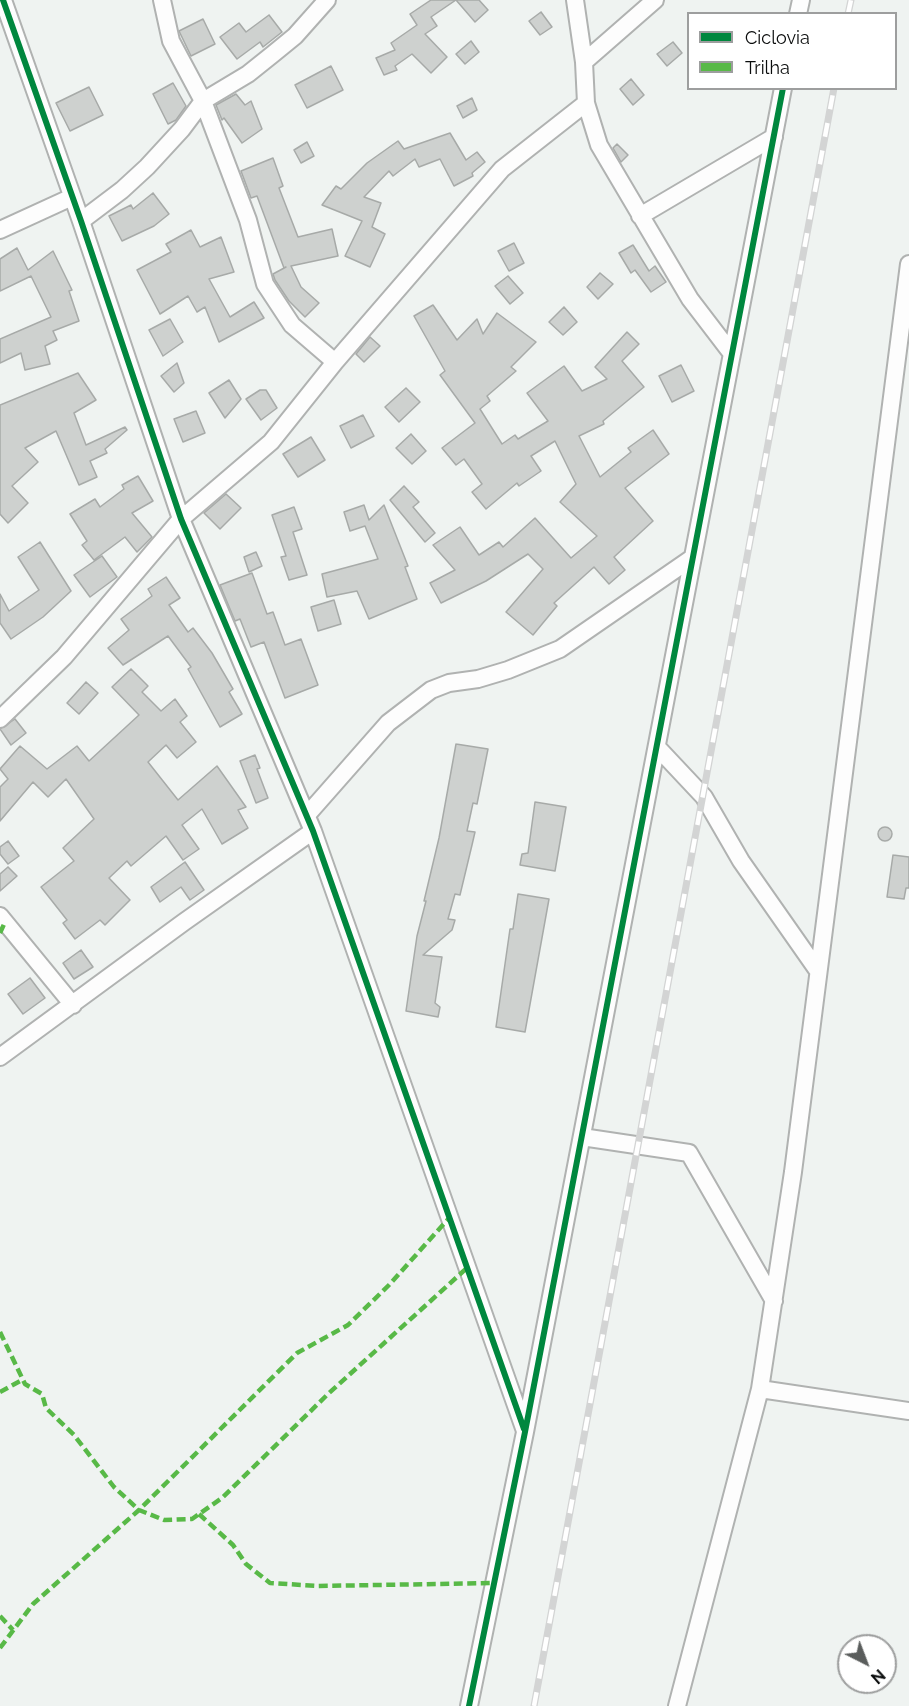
<!DOCTYPE html>
<style>
body{margin:0}
#map{position:relative;width:909px;height:1706px;overflow:hidden;background:#eff3f1;font-family:Raleway,sans-serif}
canvas{display:block}
.legend{position:absolute;left:687px;top:12px;width:210px;height:78px;box-sizing:border-box;background:#fff;border:2px solid #9d9e9e;margin:0;padding:8px 10px;list-style:none;font-size:18px;color:#0a0c0c}
.legend li{display:flex;align-items:center;gap:12px;height:30px}
.legend b{width:30px;border:2px solid #9d9e9e}
.north{position:absolute;left:837px;top:1634px;width:60px;height:60px;box-sizing:border-box;background:#fff;border:2px solid #9d9e9e;border-radius:50%;rotate:138deg;font-size:16px;font-weight:700;line-height:24px;text-align:center;color:#0a0c0c}
.north::after{content:'';display:block;margin:auto;width:21px;height:27px;background:#5a5d5c;clip-path:polygon(50% 0,100% 100%,50% 72%,0 100%)}
</style>
<div id="map">
<canvas width="909" height="1706"></canvas>
<ul class="legend">
<li><b style="height:8px;background:#00873e"></b>Ciclovia</li>
<li><b style="height:8px;background:#58b947"></b>Trilha</li>
</ul>
<div class="north">N</div>
</div>
<script>
const ctx = document.querySelector('canvas').getContext('2d');
ctx.lineJoin = 'round';
function fillPath(path, color) {
  ctx.fillStyle = color;
  ctx.fill(path, 'evenodd');
}
function toPath(rows) {
  const path = new Path2D();
  for (const r of rows) {
    if (r.length === 3) {
      path.moveTo(r[0] + r[2], r[1]);
      path.arc(r[0], r[1], r[2], 0, 2 * Math.PI);
      continue;
    }
    path.moveTo(r[0], r[1]);
    for (let i = 2; i < r.length; i += 2) path.lineTo(r[i], r[i + 1]);
  }
  return path;
}
function strokePath(path, color, width, dash) {
  ctx.strokeStyle = color;
  ctx.lineWidth = width;
  ctx.lineCap = dash ? 'butt' : 'round';
  ctx.setLineDash(dash || []);
  ctx.stroke(path);
}
const building = toPath([
 [431,0,456,0,431,17,437,26,425,34,447,57,431,73,412,54,395,66,397,70,384,75,376,58,395,50,391,43,417,25,410,14,431,0],
 [456,0,479,0,488,10,475,22,456,0],
 [541,12,552,27,540,35,529,21,541,12],
 [269,15,282,32,263,47,260,42,237,59,220,37,239,23,246,32,269,15],
 [203,19,215,44,191,56,179,31,203,19],
 [471,41,479,52,465,64,456,54,471,41],
 [673,42,682,53,667,66,657,54,673,42],
 [331,66,343,90,307,108,295,85,331,66],
 [631,79,644,95,633,105,620,89,631,79],
 [173,83,186,106,176,120,168,124,153,94,173,83],
 [89,87,103,115,70,131,56,103,89,87],
 [236,94,245,105,251,101,262,129,242,143,224,118,222,120,216,105,236,94],
 [472,98,477,110,463,118,457,106,472,98],
 [450,133,466,160,477,152,485,162,472,173,473,176,454,186,440,159,419,167,415,159,393,176,389,171,364,197,381,203,372,227,385,234,370,267,345,256,362,221,322,205,336,186,341,189,367,163,398,141,404,149,450,133],
 [307,142,314,156,301,163,294,150,307,142],
 [617,144,628,155,621,162,613,148,617,144],
 [273,158,283,186,279,188,298,237,332,229,338,256,291,266,301,287,319,303,305,317,289,301,275,280,273,274,286,267,284,268,257,196,251,198,241,171,273,158],
 [153,193,169,214,154,226,122,241,109,216,131,205,133,209,153,193],
 [191,230,200,247,221,237,234,272,209,279,230,317,254,302,264,318,219,342,205,307,197,312,188,296,160,314,137,270,171,252,166,244,191,230],
 [514,243,524,263,509,271,498,251,514,243],
 [633,245,649,271,655,266,666,282,651,292,635,270,631,273,619,253,633,245],
 [17,248,28,270,53,251,72,290,69,291,79,321,53,331,57,340,45,346,50,364,25,370,21,353,0,363,0,339,51,317,31,276,0,291,0,259,17,248],
 [600,273,613,284,598,299,587,287,600,273],
 [508,276,523,293,510,304,495,286,508,276],
 [433,305,457,340,477,319,483,334,497,313,536,342,511,367,516,371,487,396,490,401,480,409,502,444,515,435,518,439,548,421,527,393,564,366,582,391,607,379,595,367,627,332,639,344,622,361,644,387,603,421,604,424,579,436,600,477,631,452,628,448,653,430,669,454,625,488,653,521,614,557,625,570,609,584,594,567,554,603,557,606,533,635,506,612,543,569,528,554,486,581,441,603,430,583,455,570,433,545,460,527,479,555,499,542,503,547,535,518,571,558,597,536,560,502,576,484,555,441,531,456,541,471,519,486,517,483,486,509,472,492,482,484,464,459,456,465,442,448,475,423,440,375,445,371,414,316,433,305],
 [564,307,577,322,563,335,549,322,564,307],
 [170,319,183,342,163,356,149,330,170,319],
 [370,337,380,346,364,362,356,354,370,337],
 [177,363,184,383,174,392,161,376,177,363],
 [681,365,694,391,672,402,659,376,681,365],
 [78,373,96,400,74,413,86,445,125,427,127,430,105,449,107,453,90,461,97,477,79,485,56,431,25,448,38,462,12,486,28,503,8,523,0,514,0,405,78,373],
 [229,380,241,399,225,418,209,393,229,380],
 [406,388,420,402,399,422,385,407,406,388],
 [260,390,266,390,277,408,261,420,246,399,260,390],
 [196,411,205,433,183,442,174,419,196,411],
 [363,415,374,436,351,448,340,426,363,415],
 [411,434,426,451,412,464,396,448,411,434],
 [311,437,325,460,298,477,283,454,311,437],
 [138,476,153,501,132,513,152,537,137,552,125,537,94,560,82,545,87,541,70,514,95,499,100,507,124,489,122,485,138,476],
 [404,486,419,502,413,507,435,533,425,542,390,500,404,486],
 [226,494,241,508,220,529,204,513,226,494],
 [364,505,369,520,384,505,408,566,405,567,417,599,369,619,357,591,327,597,322,574,378,559,365,526,350,531,344,512,364,505],
 [294,507,302,529,293,532,307,575,289,580,281,557,286,556,272,515,294,507],
 [40,542,71,591,43,617,11,639,0,623,0,594,9,611,39,590,18,557,40,542],
 [256,552,262,566,249,572,244,557,256,552],
 [102,556,117,577,90,597,74,575,102,556],
 [252,573,267,614,273,612,285,645,301,639,318,685,285,698,264,642,251,647,240,619,235,621,220,585,252,573],
 [166,577,180,598,169,605,188,632,193,628,212,653,233,689,229,692,242,714,220,727,188,669,191,667,168,636,123,665,108,648,129,630,121,619,152,596,148,589,166,577],
 [334,600,341,624,318,631,311,607,334,600],
 [131,669,148,686,142,692,161,711,175,699,187,716,180,722,196,742,177,758,166,745,148,762,178,800,217,766,246,807,238,810,248,828,222,844,202,809,182,825,199,849,183,860,166,836,131,866,127,861,109,878,130,900,105,925,100,920,75,939,63,923,67,920,41,887,74,861,63,848,94,819,66,779,48,797,33,782,0,821,0,787,8,779,0,769,20,746,47,769,77,746,89,761,139,715,112,687,131,669],
 [86,682,98,693,79,714,67,703,86,682],
 [15,719,26,733,11,745,0,729,15,719],
 [456,744,488,749,477,804,473,803,467,831,475,832,472,845,460,895,455,894,448,919,455,920,452,930,423,955,442,957,435,1003,440,1007,438,1017,406,1011,417,936,426,901,424,901,439,838,456,744],
 [255,755,260,768,257,769,268,798,256,803,240,761,255,755],
 [535,802,566,807,555,871,520,865,522,854,528,853,535,802],
 [885,834,7],
 [8,841,19,856,8,864,0,854,0,847,8,841],
 [893,855,909,857,909,888,906,888,904,899,887,897,893,855],
 [185,862,204,890,190,900,181,887,160,902,151,887,185,862],
 [8,867,17,876,0,891,0,874,8,867],
 [518,894,549,899,525,1032,496,1027,510,929,513,929,518,894],
 [81,950,93,967,74,979,63,963,81,950],
 [30,978,45,998,23,1014,8,994,30,978]
]);
const minor = toPath([
 [3,0,81,221,181,519,313,831,525,1431],
 [162,0,171,41,203,101,248,220,265,284,292,325,335,362],
 [575,0,584,62,586,103,599,145,690,299,732,354],
 [798,14,801,0],
 [584,62,655,0],
 [640,216,774,137],
 [81,221,122,190,147,167,182,129,203,101,248,74,273,54,295,36,327,0],
 [0,230,72,197],
 [0,719,64,657,181,519,271,442,335,362,502,169,586,103],
 [657,747,704,797,741,861,818,971],
 [307,815,388,723,431,690,449,683,478,679,508,670,560,649,692,558],
 [0,916,73,1005],
 [0,1057,184,922,313,831],
 [582,1137,689,1153,774,1301],
 [760,1389,909,1411],
 [469,1706,525,1432,783,88],
 [677,1706,760,1389,793,1172,909,264]
]);
const rail = toPath([
 [848,14,851,0],
 [534,1706,834,88]
]);
const quiet = toPath([
 [0,933,5,922],
 [0,1332,25,1384,42,1394,46,1408,74,1435,114,1487,139,1510,164,1520,192,1519,222,1498,328,1394,468,1267],
 [0,1392,22,1380],
 [199,1514,233,1545,246,1564,270,1583,318,1586,495,1583],
 [0,1616,13,1630],
 [0,1648,33,1604,139,1510,297,1353,348,1325,389,1285,450,1217]
]);
const cycleway = toPath([
 [3,0,81,221,181,519,313,831,524,1429],
 [469,1706,525,1432,783,88]
]);
fillPath(building, '#ced1cf');
strokePath(building, '#a7aaa8', 1.5);
strokePath(minor, '#b0b2b1', 20);
strokePath(minor, '#fdfdfd', 16);
strokePath(rail, '#d3d4d4', 7);
strokePath(rail, '#fff', 4.5, [14]);
strokePath(quiet, '#58b947', 4.5, [9, 4.5]);
strokePath(cycleway, '#00873e', 6);
</script>
